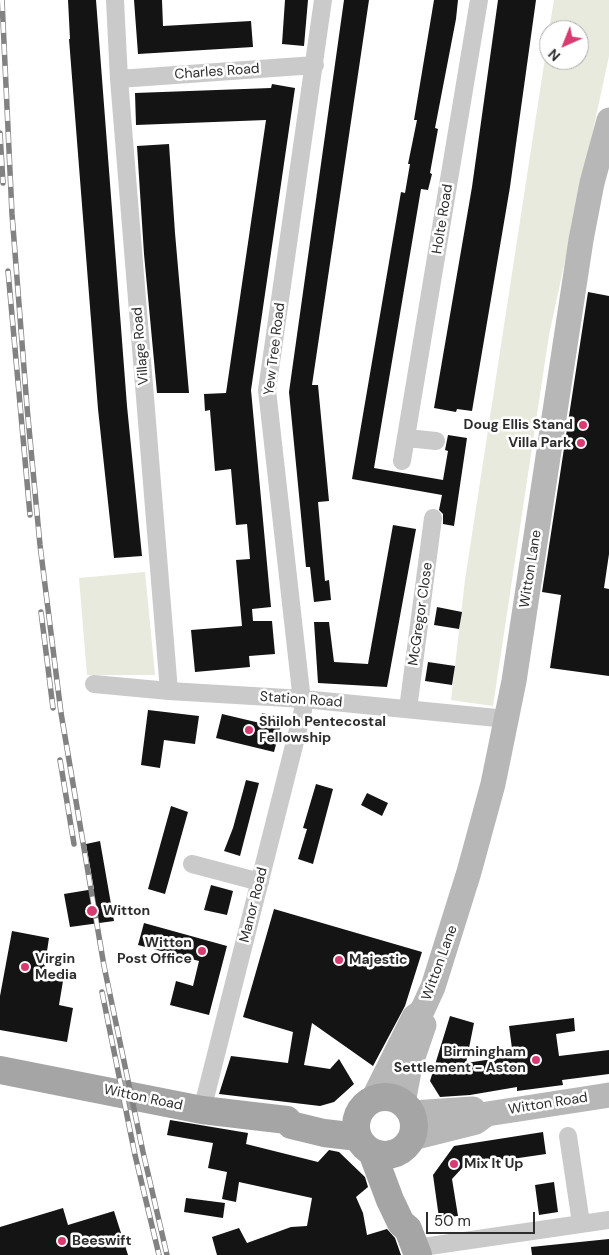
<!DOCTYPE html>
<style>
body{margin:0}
#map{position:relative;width:609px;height:1255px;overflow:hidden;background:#fff;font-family:"DM Sans",sans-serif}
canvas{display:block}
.north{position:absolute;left:539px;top:20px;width:50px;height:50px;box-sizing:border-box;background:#fff;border:1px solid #ababab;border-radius:50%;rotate:224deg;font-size:14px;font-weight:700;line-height:20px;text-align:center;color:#2d2d2d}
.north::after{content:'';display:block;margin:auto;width:18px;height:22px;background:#d83b72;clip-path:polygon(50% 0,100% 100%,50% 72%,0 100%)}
.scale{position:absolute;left:426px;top:1212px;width:109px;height:22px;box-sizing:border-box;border:2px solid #2d2d2d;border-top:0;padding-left:6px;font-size:15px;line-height:18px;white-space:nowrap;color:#2d2d2d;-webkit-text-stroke:4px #fff;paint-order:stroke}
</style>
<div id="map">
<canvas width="609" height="1255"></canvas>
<div class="north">N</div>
<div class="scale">50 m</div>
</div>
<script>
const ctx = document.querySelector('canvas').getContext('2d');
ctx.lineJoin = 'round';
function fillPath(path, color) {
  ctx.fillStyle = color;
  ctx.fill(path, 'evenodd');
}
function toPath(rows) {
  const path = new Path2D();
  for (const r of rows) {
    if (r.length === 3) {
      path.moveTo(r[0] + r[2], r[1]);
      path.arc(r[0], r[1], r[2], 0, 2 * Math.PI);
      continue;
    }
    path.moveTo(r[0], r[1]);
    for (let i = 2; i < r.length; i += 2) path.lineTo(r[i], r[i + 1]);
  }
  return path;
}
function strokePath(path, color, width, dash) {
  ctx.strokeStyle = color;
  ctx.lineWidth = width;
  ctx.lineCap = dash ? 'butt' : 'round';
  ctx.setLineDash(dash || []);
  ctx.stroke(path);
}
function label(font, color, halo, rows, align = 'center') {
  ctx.font = font + ' "DM Sans",sans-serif';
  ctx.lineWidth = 5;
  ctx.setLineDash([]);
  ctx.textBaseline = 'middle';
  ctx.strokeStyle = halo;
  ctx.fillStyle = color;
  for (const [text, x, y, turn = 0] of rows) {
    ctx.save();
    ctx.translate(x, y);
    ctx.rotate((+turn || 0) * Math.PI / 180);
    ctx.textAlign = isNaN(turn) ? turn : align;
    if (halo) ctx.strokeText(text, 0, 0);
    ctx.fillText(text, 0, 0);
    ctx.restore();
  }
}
const green = toPath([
 [554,0,609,0,609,56,549,335,493,706,451,700,465,580,549,32,549,60,579,60,579,30,549,30],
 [145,572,155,675,87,675,79,578]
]);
const building = toPath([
 [68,0,96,0,127,406,142,556,114,558,98,409,69,39,70,39],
 [134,0,162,0,163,26,251,21,253,47,138,54],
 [285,0,308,0,304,46,282,44],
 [344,0,369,0,312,385,318,385,329,501,318,502,325,581,329,580,331,600,314,602,310,567,306,567,289,392],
 [434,0,458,0,456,19,435,128,438,129,430,173,432,174,428,190,421,189,374,468,443,480,448,451,445,450,448,435,467,438,454,526,443,524,443,514,439,510,442,495,352,479,401,192,405,193,410,164,408,164,417,120,414,120],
 [498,0,536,0,510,187,472,411,457,409,456,412,434,408,472,187],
 [272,84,295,88,251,390,271,607,252,609,253,621,272,621,275,654,249,656,250,667,195,672,191,630,242,626,236,560,250,559,247,524,236,525,231,469,215,471,210,410,205,411,204,394,226,393,266,120,136,125,135,93,271,88],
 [169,144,175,233,189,393,157,393,144,254,137,146],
 [588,292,609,296,609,554,604,588,609,589,609,676,550,668,561,595,542,592],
 [393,525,416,529,387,687,318,683,314,622,329,622,334,662,368,664],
 [437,607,462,612,459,629,434,625],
 [428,662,455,666,452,685,425,681],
 [148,710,199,716,195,744,164,740,160,768,141,765],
 [262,713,283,718,274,752,216,738,222,714,260,723],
 [246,780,259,783,240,856,224,851,233,828],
 [316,784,333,789,313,864,298,859,307,829,303,828],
 [367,793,388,803,382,816,361,805],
 [171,806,188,812,165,894,148,889],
 [100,841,114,921,70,927,64,894,94,889,86,844],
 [211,885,233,891,227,915,204,910],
 [274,909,422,952,405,1006,373,1066,312,1023,304,1065,330,1069,339,1059,354,1084,334,1102,320,1106,219,1094,231,1056,288,1063,293,1032,243,1017],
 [144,923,227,946,209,1015,170,1005,176,981,193,986,199,961,138,945],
 [12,931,49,938,44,971,64,975,59,1005,73,1008,67,1042,0,1030,0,996],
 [450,1016,474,1023,466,1063,513,1056,509,1026,574,1018,575,1031,556,1034,559,1056,609,1050,609,1074,562,1080,563,1085,517,1091,517,1087,470,1095,440,1097,430,1081],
 [170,1120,248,1133,246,1144,318,1162,329,1150,339,1152,365,1177,368,1187,356,1197,363,1213,367,1235,387,1229,395,1238,401,1255,217,1255,212,1237,239,1228,247,1243,291,1227,307,1226,312,1198,239,1182,236,1202,222,1199,227,1172,208,1168,213,1143,167,1135],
 [543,1132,546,1154,464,1166,452,1179,458,1216,439,1218,433,1175,454,1146],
 [554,1182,558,1212,539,1215,535,1185],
 [186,1198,225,1203,223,1218,184,1212],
 [63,1208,68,1225,114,1211,128,1255,0,1255,0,1227],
 [609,1239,609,1255,532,1255,531,1247]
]);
const street = toPath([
 [115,0,119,79,169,691],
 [119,79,315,65],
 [407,438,436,441],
 [402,461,479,0],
 [94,684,169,691,303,699,507,719],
 [408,709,433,518],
 [192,864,260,882],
 [202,1110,303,710,267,390,323,0],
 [568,1136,581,1223],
 [416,1248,609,1220]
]);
const secondary = toPath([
 [373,1099,414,1017,422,1011,433,987,469,872,493,784,514,681,581,240,592,183,609,120],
 [403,1103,410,1066,424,1025],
 [412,1113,473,1109],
 [412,1138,476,1122,487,1114,609,1095]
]);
const primary = toPath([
 [0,1070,202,1110,287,1120,291,1125,324,1133,358,1137],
 [385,1126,29],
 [372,1152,390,1200,401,1223,408,1229,418,1255]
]);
const rail = toPath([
 [2,0,12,214,27,407,40,545,61,713,104,966,143,1152,167,1255],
 [0,133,3,183],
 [8,271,30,515],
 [41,612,53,708],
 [60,760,74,844],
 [102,992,135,1155,159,1255]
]);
const markers = [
 [583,425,5,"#d83b72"],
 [581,443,5,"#d83b72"],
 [249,730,5,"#d83b72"],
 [92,911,6,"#d83b72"],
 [202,951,5,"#d83b72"],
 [339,960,5,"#d83b72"],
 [25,967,5,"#d83b72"],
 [536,1060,5,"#d83b72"],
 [454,1164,5,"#d83b72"],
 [62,1241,5,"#d83b72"]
];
const streetNames = [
 ["Charles Road",217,72,-4],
 ["Holte Road",443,219,-81],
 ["Village Road",141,346,-95],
 ["Yew Tree Road",275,349,-83],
 ["Witton Lane",531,569,-81],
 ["McGregor Close",421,614,-82],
 ["Station Road",301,700,4],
 ["Manor Road",254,905,-76],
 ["Witton Lane",440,963,-70],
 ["Witton Road",143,1098,12],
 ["Witton Road",548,1104,-9]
];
const poiNames = [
 ["Doug Ellis Stand",573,425,"right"],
 ["Villa Park",571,443,"right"],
 ["Shiloh Pentecostal",259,722],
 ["Fellowship",259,738],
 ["Witton",103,911],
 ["Witton",192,943,"right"],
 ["Post Office",192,959,"right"],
 ["Virgin",35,959],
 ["Media",35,975],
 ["Majestic",349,960],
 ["Birmingham",526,1052,"right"],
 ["Settlement - Aston",526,1068,"right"],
 ["Mix It Up",464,1164],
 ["Beeswift",72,1241]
];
fillPath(green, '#e7eadc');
fillPath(building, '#141414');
strokePath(street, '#cacaca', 18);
strokePath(secondary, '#b7b7b7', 25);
strokePath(primary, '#a5a5a5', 28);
strokePath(rail, '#828282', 5.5);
strokePath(rail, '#fff', 4, [11]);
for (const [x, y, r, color] of markers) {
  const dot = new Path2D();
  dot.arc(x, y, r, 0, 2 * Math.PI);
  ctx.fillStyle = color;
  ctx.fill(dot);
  strokePath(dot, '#fff', 2);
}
label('14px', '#2d2d2d', '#fff', streetNames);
label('bold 14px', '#2d2d2d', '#fff', poiNames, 'left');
</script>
